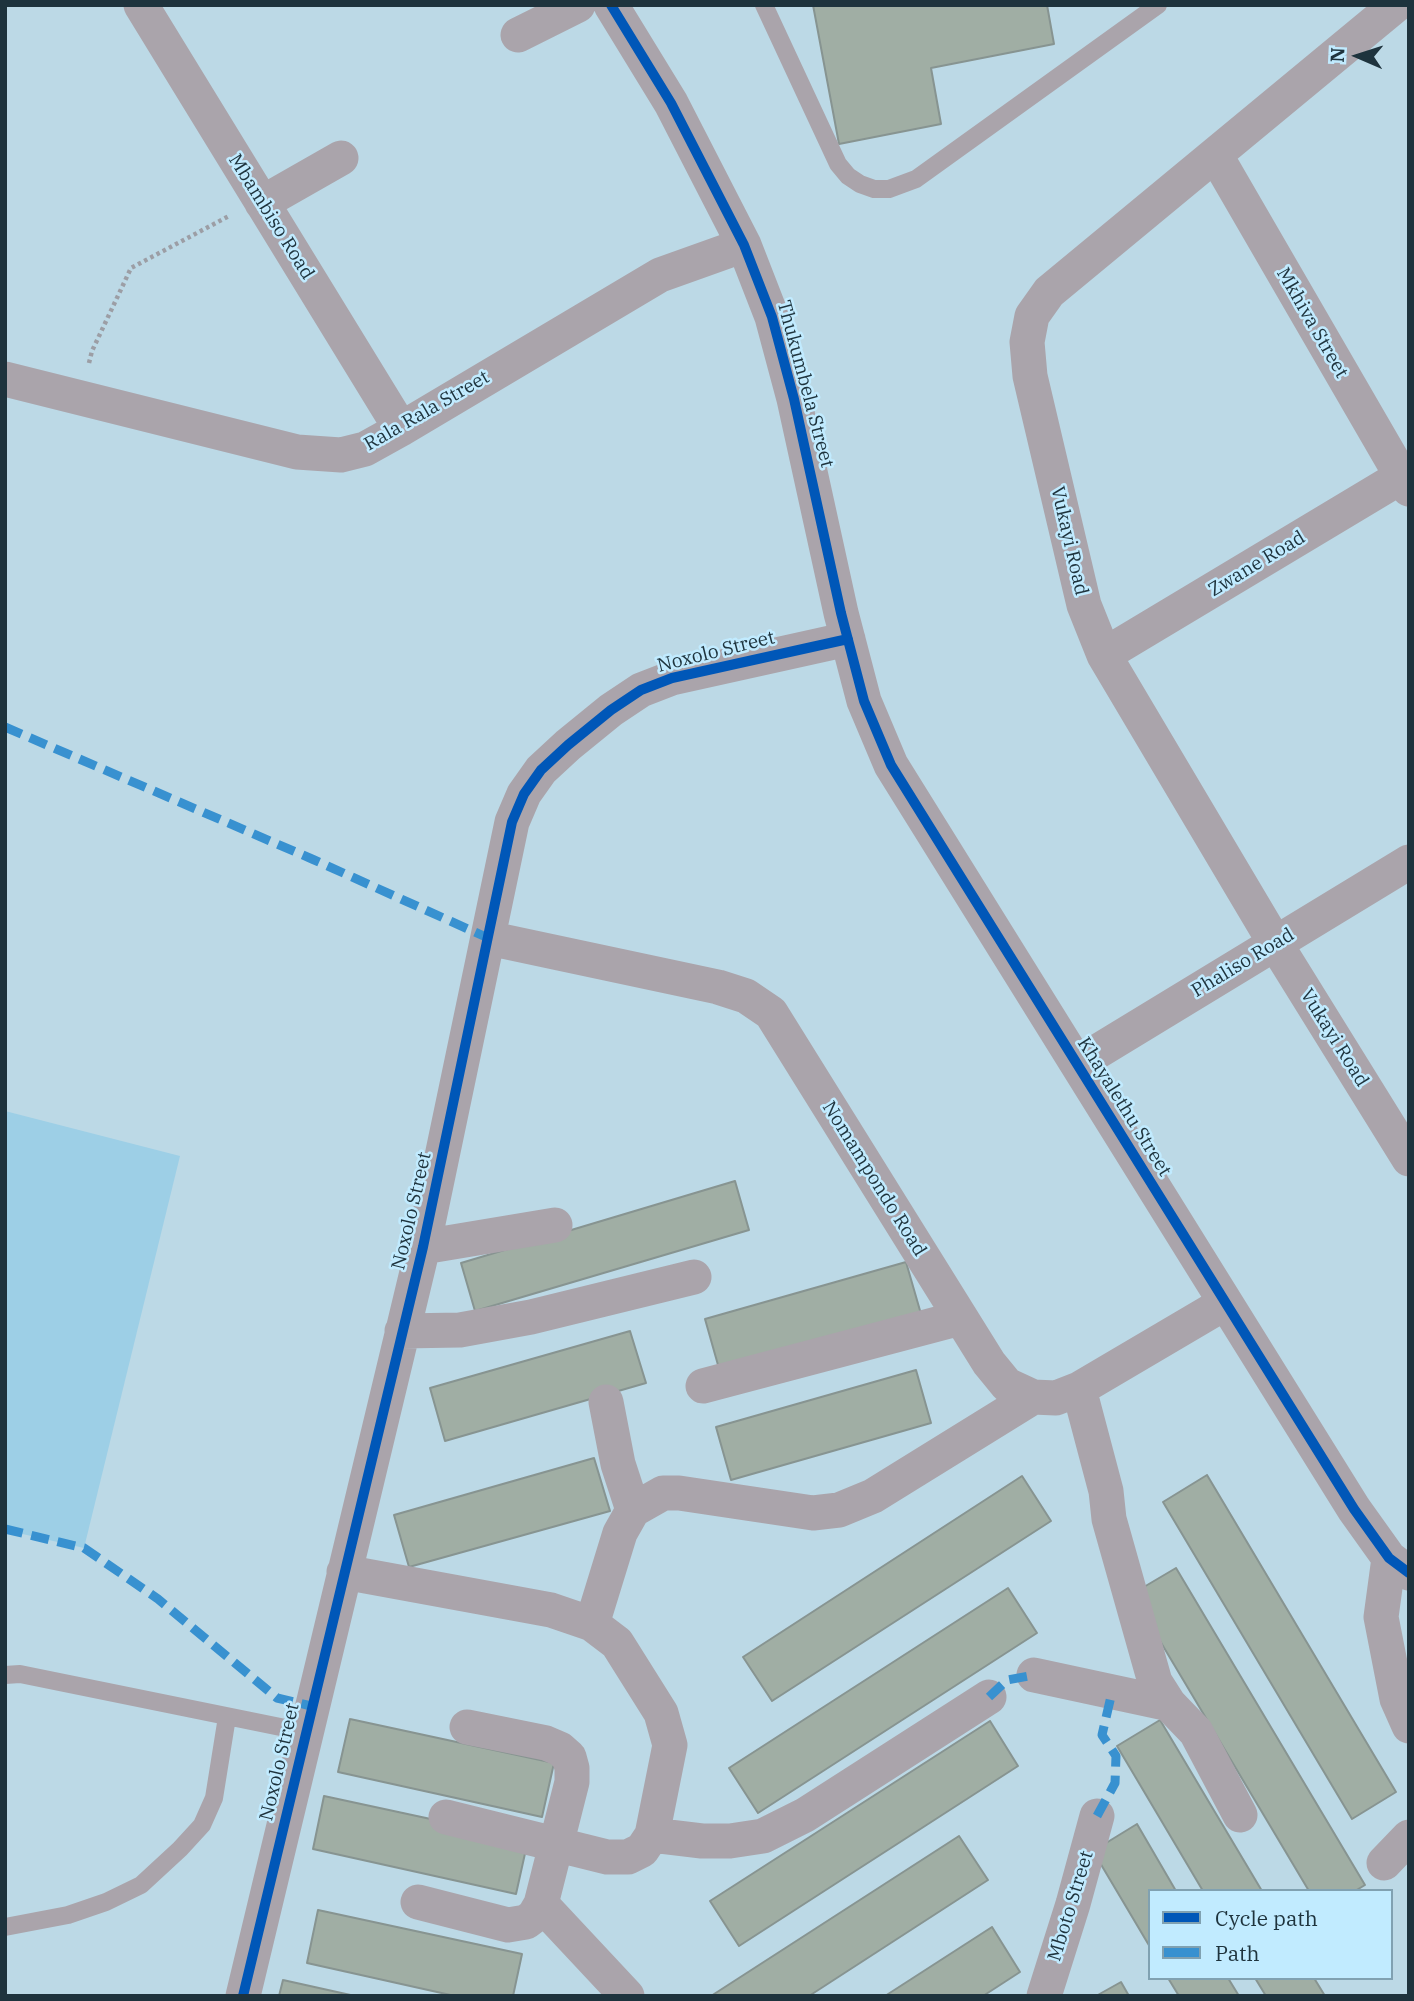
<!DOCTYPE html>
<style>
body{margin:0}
#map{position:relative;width:1414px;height:2001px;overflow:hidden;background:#bcd9e6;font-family:"IBM Plex Serif",serif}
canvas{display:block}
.frame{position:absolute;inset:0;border:7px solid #1e333d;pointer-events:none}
.legend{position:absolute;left:1148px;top:1889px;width:245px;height:91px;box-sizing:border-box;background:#c1ebff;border:2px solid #80a1b1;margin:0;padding:9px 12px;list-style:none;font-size:21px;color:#1e333d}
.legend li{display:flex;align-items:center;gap:14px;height:35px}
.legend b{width:35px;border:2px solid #80a1b1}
.north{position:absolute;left:1323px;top:21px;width:70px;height:70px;-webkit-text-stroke:5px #c1ebff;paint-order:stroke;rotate:273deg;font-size:19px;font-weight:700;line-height:28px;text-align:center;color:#1e333d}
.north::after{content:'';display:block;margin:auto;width:24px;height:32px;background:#1e333d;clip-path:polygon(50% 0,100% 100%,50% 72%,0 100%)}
</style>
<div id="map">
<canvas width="1414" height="2001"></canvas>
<div class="frame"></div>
<ul class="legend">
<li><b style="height:9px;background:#0057b8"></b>Cycle path</li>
<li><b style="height:9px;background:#3891d0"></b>Path</li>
</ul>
<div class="north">N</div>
</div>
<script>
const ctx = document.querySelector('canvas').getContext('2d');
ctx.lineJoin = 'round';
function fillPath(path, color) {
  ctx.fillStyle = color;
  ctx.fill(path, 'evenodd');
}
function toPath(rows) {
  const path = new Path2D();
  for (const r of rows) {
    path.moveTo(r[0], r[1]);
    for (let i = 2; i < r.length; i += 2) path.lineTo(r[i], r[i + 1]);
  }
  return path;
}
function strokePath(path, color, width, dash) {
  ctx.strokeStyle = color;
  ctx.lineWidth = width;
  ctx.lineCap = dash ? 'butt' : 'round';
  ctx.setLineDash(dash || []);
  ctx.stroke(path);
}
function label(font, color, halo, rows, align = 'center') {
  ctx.font = font + ' "IBM Plex Serif",serif';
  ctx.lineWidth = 5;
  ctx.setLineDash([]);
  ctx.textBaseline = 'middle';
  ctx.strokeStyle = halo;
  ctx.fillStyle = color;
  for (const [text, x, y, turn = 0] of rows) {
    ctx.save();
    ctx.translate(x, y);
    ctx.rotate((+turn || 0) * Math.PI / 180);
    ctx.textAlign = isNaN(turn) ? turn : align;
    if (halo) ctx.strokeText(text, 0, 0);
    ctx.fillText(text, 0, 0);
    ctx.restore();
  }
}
const green = toPath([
 [5,1111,180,1156,84,1548,5,1530]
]);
const building = toPath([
 [813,5,1047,5,1054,44,931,68,941,124,839,144,813,5],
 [735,1181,749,1230,475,1311,461,1263,735,1181],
 [906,1262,921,1314,720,1372,705,1319,906,1262],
 [630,1331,646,1383,445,1441,430,1388,630,1331],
 [916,1370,931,1423,731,1480,716,1427,916,1370],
 [594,1458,610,1511,409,1567,394,1515,594,1458],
 [1207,1475,1396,1792,1352,1819,1163,1502,1207,1475],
 [1022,1476,1051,1521,772,1701,743,1657,1022,1476],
 [1176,1568,1365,1885,1355,1891,1309,1891,1132,1594,1176,1568],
 [1008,1588,1037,1633,758,1813,729,1768,1008,1588],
 [350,1719,554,1763,542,1817,338,1772,350,1719],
 [1160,1720,1262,1891,1203,1891,1117,1746,1160,1720],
 [990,1721,1018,1766,739,1946,710,1901,990,1721],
 [324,1796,528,1840,516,1894,313,1849,324,1796],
 [1137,1824,1176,1891,1150,1891,1150,1947,1093,1851,1137,1824],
 [959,1836,988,1880,809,1996,711,1996,959,1836],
 [318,1910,522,1954,513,1996,455,1996,307,1963,318,1910],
 [992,1927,1020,1972,983,1996,885,1996,992,1927],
 [1168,1978,1228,1978,1239,1996,1179,1996,1168,1978],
 [1255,1978,1314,1978,1325,1996,1266,1996,1255,1978],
 [283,1980,355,1996,279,1996,283,1980],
 [1121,1982,1129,1996,1096,1996,1121,1982]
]);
const path = toPath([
 [89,363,92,351,131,268,229,216]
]);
const service = toPath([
 [764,5,838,164,848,176,860,184,874,189,889,189,916,179,1158,5],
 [5,1675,20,1674,305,1732],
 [5,1927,68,1915,106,1902,141,1885,180,1849,202,1825,214,1798,227,1717]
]);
const minor = toPath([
 [141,5,401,429],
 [611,5,671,103,744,245,772,317,794,399,841,613,864,701,891,765,1354,1509,1389,1558,1409,1573],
 [1396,5,1049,292,1032,316,1027,342,1030,376,1084,605,1104,655,1275,943,1409,1159],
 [518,35,578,5],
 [1216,156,1409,489],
 [262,203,341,158],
 [5,379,297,452,341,455,365,449,401,429,660,275,744,245],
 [1104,655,1409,472],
 [488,938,718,987,746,996,771,1013,989,1363,1007,1385,1033,1397,1056,1398,1079,1389,1225,1303],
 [1077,1064,1409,862],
 [423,1247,555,1225],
 [402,1331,460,1330,531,1317,694,1277],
 [703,1386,960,1318],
 [1079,1389,1106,1491,1109,1519,1155,1682,1169,1704,1196,1732,1240,1815],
 [606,1402,618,1464,633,1510],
 [1389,1558,1381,1617,1397,1699,1409,1726],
 [344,1572,551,1610,592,1624,617,1643,661,1713,670,1745,652,1835,642,1850,628,1857,607,1857,446,1817],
 [592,1624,620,1533,633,1510,663,1493,679,1493,813,1513,839,1510,873,1496,1033,1397],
 [1034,1675,1169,1704],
 [652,1835,702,1841,730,1841,763,1836,805,1815,989,1697],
 [1384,1863,1409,1837],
 [418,1902,508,1925,526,1922,534,1916,541,1904,572,1782,572,1768,569,1757,560,1749,546,1743,467,1727],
 [541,1904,627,1996],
 [243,1996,423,1247,512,822,524,794,541,770,568,745,611,710,641,690,672,678,848,639],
 [1044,1996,1073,1904,1097,1816]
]);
const quiet = toPath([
 [5,727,312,859,488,938],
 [5,1529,84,1548,158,1599,277,1698,311,1706],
 [989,1697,1007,1680,1034,1675],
 [1097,1816,1115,1783,1116,1756,1102,1735,1112,1692]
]);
const cycleway = toPath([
 [611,5,671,103,744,245,772,317,794,399,841,613,864,701,891,765,1354,1509,1389,1558,1409,1573],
 [243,1996,423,1247,512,822,524,794,541,770,568,745,611,710,641,690,672,678,848,639]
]);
const streetNames = [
 ["Mbambiso Road",271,217,58],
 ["Mkhiva Street",1312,323,60],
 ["Thukumbela Street",805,384,75],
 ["Rala Rala Street",427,411,-30],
 ["Vukayi Road",1069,541,77],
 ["Zwane Road",1257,564,-31],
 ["Noxolo Street",716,652,-14],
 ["Phaliso Road",1243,963,-31],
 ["Vukayi Road",1334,1038,58],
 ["Khayalethu Street",1124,1107,58],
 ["Nomampondo Road",874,1179,58],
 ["Noxolo Street",412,1211,-77],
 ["Noxolo Street",280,1762,-77],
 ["Mboto Street",1071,1906,-73]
];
fillPath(green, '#9dcfe6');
fillPath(building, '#a0aea4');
strokePath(building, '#879491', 2);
strokePath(path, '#9c9ea5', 4.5, [3.5, 3.5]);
strokePath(service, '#aaa4ab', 18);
strokePath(minor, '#aaa4ab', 35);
strokePath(quiet, '#3891d0', 9, [18, 9]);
strokePath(cycleway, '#0057b8', 10);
label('19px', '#1e333d', '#c1ebff', streetNames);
</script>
